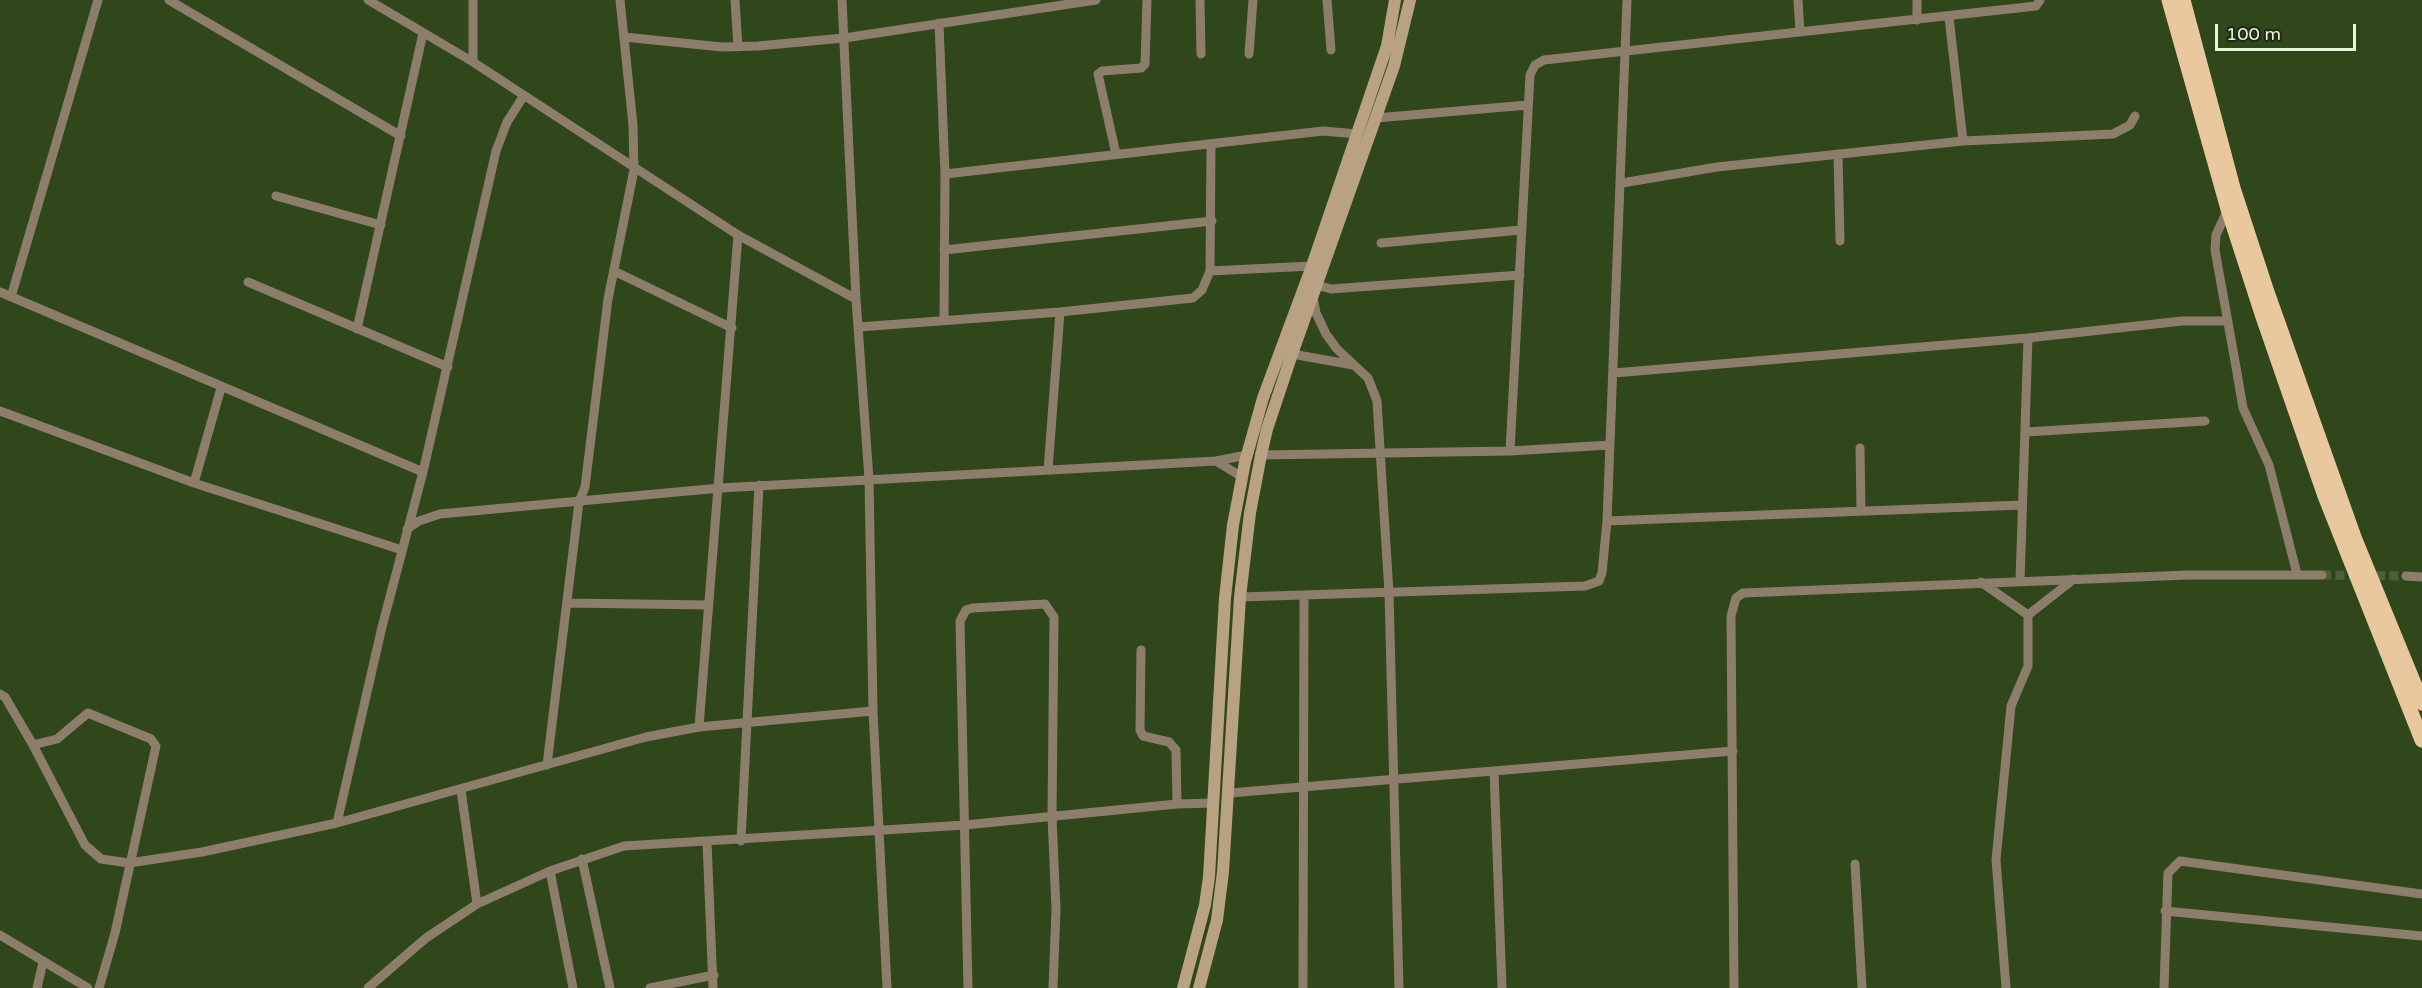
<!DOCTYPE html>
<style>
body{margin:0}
#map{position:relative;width:2422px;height:988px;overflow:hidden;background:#30461b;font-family:"Varela Round",sans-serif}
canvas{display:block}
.scale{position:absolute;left:2215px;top:24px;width:141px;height:27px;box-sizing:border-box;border:3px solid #e6f4db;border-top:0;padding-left:8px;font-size:18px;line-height:21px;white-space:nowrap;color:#e6f4db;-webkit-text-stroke:4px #1f2916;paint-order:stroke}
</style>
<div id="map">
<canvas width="2422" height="988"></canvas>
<div class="scale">100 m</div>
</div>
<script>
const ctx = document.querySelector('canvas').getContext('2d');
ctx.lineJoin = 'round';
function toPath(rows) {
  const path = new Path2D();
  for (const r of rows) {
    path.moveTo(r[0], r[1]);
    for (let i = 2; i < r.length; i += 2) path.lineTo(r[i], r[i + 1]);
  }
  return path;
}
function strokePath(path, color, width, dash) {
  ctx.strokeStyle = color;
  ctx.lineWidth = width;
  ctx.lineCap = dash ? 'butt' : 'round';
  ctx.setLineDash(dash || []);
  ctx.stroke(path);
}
const minorTunnel = toPath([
 [2322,575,2406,576]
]);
const minor = toPath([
 [169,0,401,136],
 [368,0,473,62,738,235,856,299],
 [473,0,473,62],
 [735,0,738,47],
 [842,0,856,299,869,479,873,711,887,988],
 [1200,0,1201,54],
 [1327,0,1331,50],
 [1798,0,1800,32],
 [1917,0,1917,20],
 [1949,17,1963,141],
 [939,23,945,174,944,320],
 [624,37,722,47,758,46,844,38,1096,0],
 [1249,54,1253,0],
 [1376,118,1528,105],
 [1116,154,1098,74,1102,71,1141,68,1145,64,1147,0],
 [1838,154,1840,241],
 [945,174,1323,131,1357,134],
 [1622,183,1717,167,1963,141,2113,134,2130,125,2135,116],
 [276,196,381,225],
 [2228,209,2216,235,2215,250,2236,367,2243,408,2269,465,2297,574],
 [1381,243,1521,230],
 [944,250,1212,221],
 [614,271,732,328],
 [1210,271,1312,266],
 [248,282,448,367],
 [1316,285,1331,289,1520,275],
 [0,292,423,472],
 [11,297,98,0],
 [1313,297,1316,313,1326,334,1337,349,1368,378,1377,401,1389,593,1399,988],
 [859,327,1060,312,1193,298,1202,290,1210,271,1211,145],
 [357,329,423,33],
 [1292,354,1353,365],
 [1614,373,2028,338,2182,321,2228,321],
 [0,411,194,483,402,550],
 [2026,432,2205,421],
 [1860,448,1861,510],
 [1510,451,1530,75,1535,65,1544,60,2036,6,2040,0],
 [1261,455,1510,451,1610,445],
 [1216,461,1242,477],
 [1048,470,1060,312],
 [194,483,221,388],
 [1607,521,2022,505],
 [407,529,419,521,440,514,720,488,1216,461,1247,455],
 [2406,576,2422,577],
 [2020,581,2028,338],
 [1981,582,2028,615,2028,666,2011,706,1996,860,2006,988],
 [1240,597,1585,586,1599,581,1602,573,1607,521,1627,0],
 [567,603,709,605],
 [2028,615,2074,579],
 [1141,650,1140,730,1143,736,1169,742,1176,750,1177,804],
 [0,694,5,697,33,745,85,845,101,859,129,863,202,852,337,823,646,737,699,727,873,711],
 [699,727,738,235],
 [33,745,57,739,88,713,151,739,156,746,115,933,99,988],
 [547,765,579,502,585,487,608,299,634,170,633,125,620,0],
 [1494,771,1502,988],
 [461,790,477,904],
 [1230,793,1733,751],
 [337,823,382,627,423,472,496,151,507,122,523,97],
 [707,841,713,988],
 [741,841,759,485],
 [582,859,610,988],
 [1855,864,1862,988],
 [550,871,573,988],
 [2165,911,2422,936],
 [0,935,88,988],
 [37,988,43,962],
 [368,988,426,938,477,904,550,871,624,846,965,825,1177,804,1214,803],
 [650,988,714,975],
 [968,988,960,621,966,610,973,608,1045,604,1054,617,1052,816,1056,910,1053,988],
 [1303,988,1304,595],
 [1734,988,1731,616,1736,598,1743,593,2188,575,2322,575],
 [2164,988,2168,873,2180,861,2422,894]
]);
const secondary = toPath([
 [1183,988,1205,905,1209,877,1225,598,1233,525,1245,462,1263,398,1312,266,1387,46,1395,0],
 [1199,988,1217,920,1223,872,1240,597,1250,513,1261,455,1267,429,1292,354,1394,66,1410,0]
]);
const trunk = toPath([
 [2169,0,2228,209,2263,317,2325,496,2422,740],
 [2183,0,2233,188,2267,292,2354,537,2422,703]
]);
strokePath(minorTunnel, '#4b6038', 9, [9, 4.5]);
strokePath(minor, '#8d7e6c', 9);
strokePath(secondary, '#b9a184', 12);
strokePath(trunk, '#eac89e', 15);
</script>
